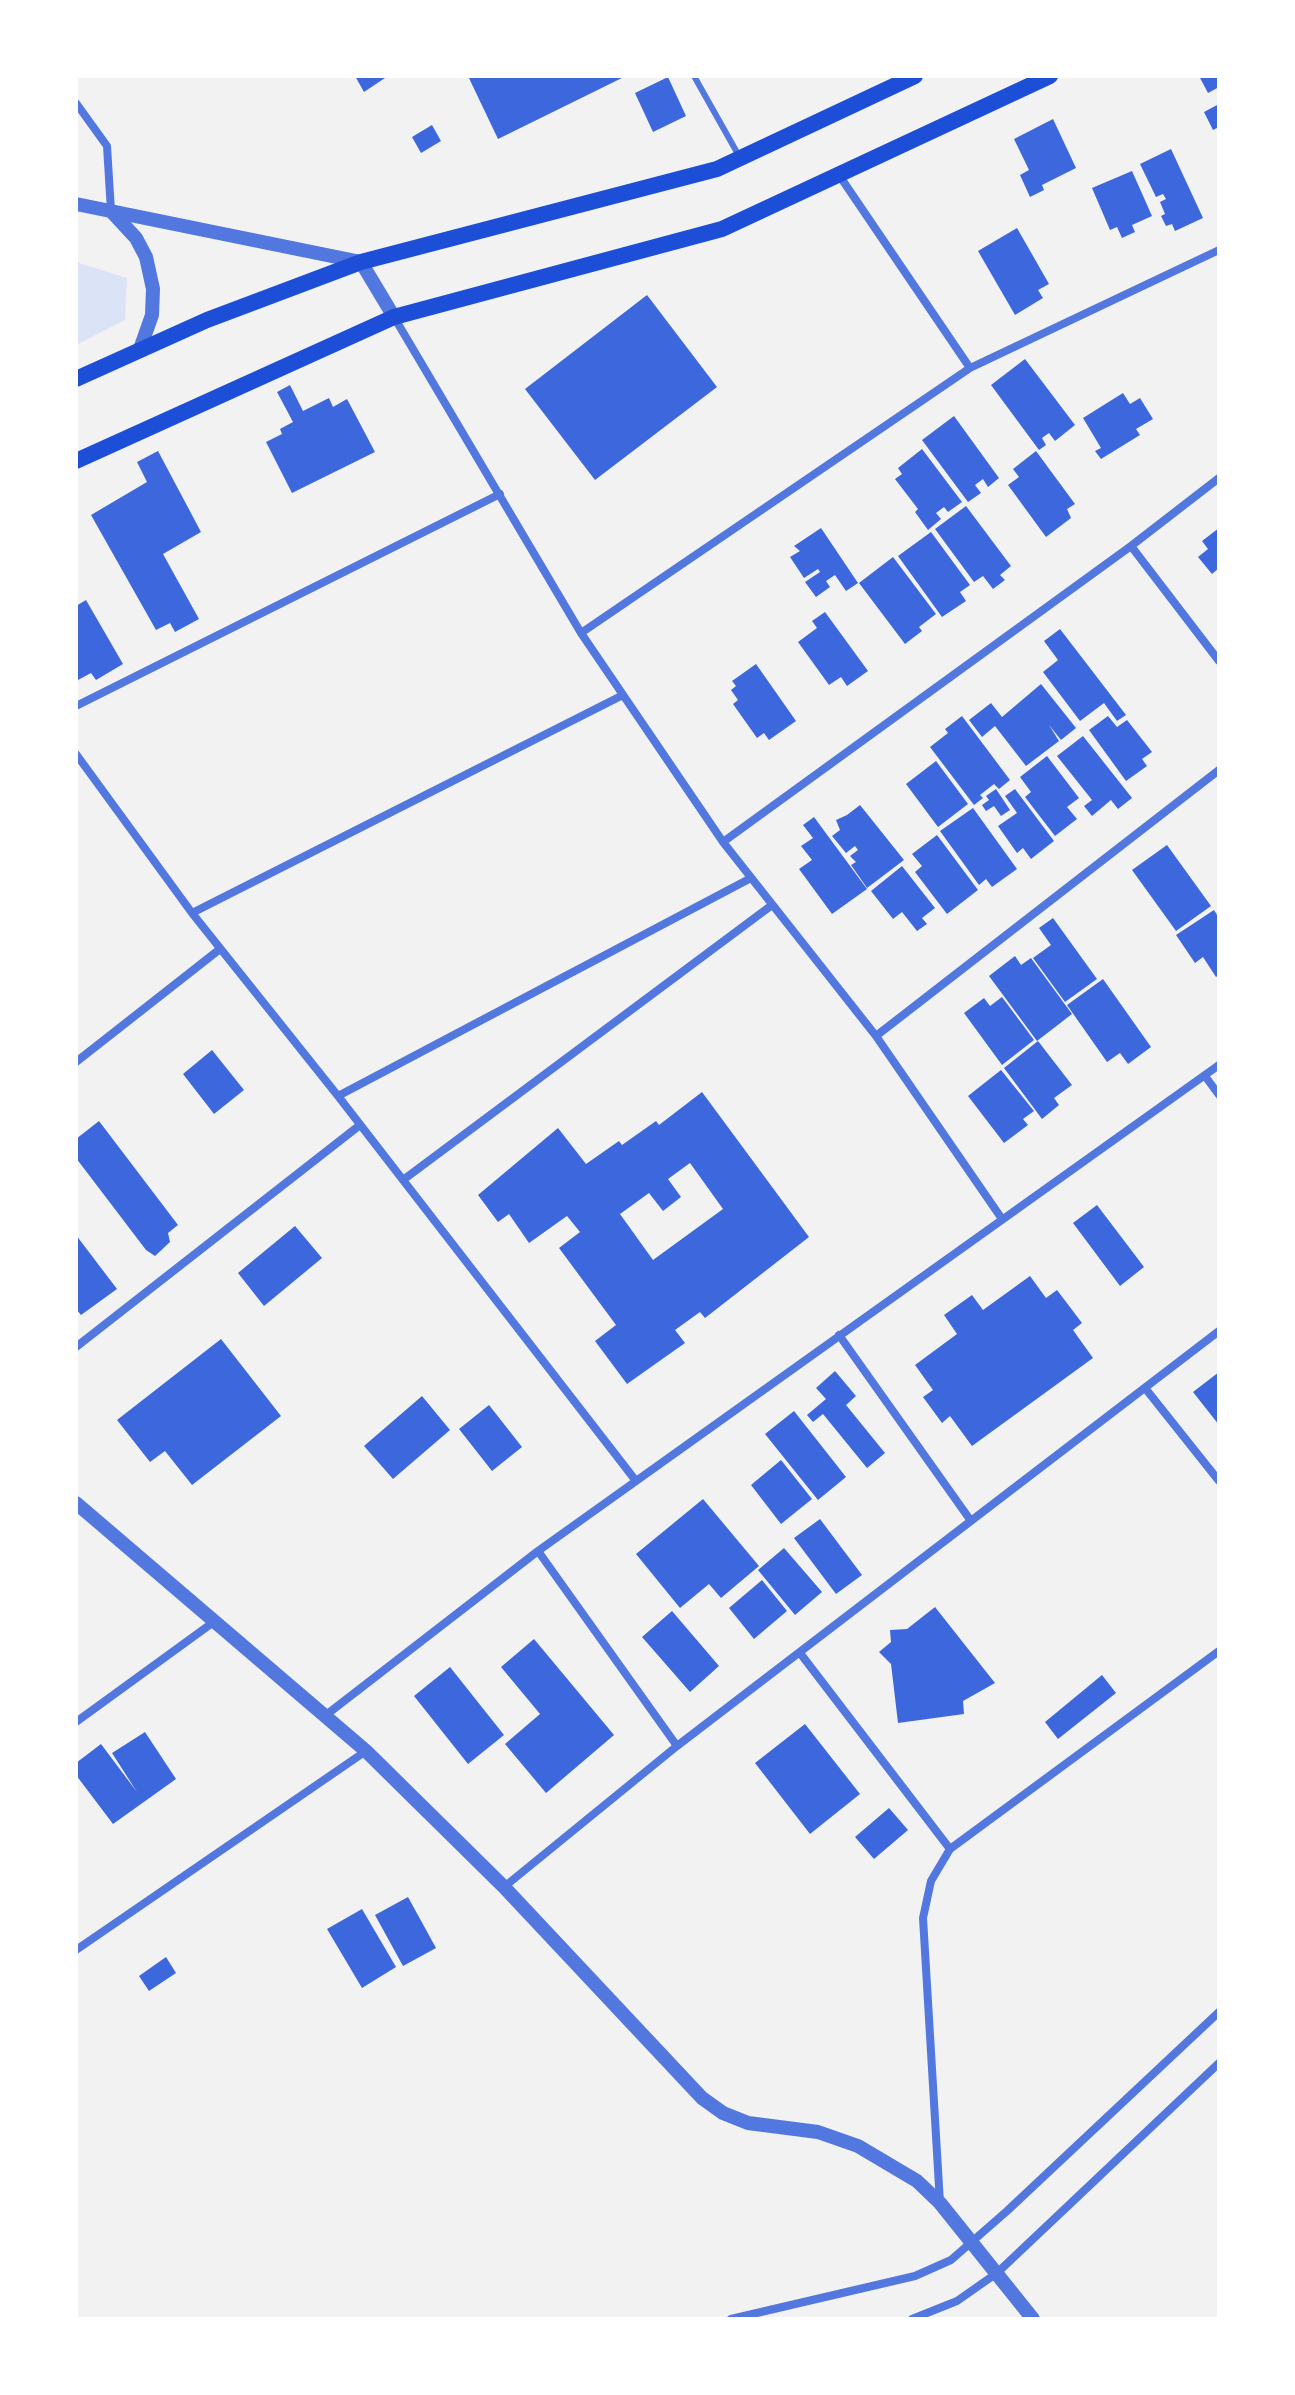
<!DOCTYPE html>
<style>
body{margin:0}
#map{position:relative;width:1295px;height:2395px;overflow:hidden;background:#f2f2f2;font-family:"Source Serif 4",serif}
canvas{display:block}
.frame{position:absolute;inset:0;border:78px solid #fff;pointer-events:none}
</style>
<div id="map">
<canvas width="1295" height="2395"></canvas>
<div class="frame"></div>
</div>
<script>
const ctx = document.querySelector('canvas').getContext('2d');
ctx.lineJoin = 'round';
function fillPath(path, color) {
  ctx.fillStyle = color;
  ctx.fill(path, 'evenodd');
}
function toPath(rows) {
  const path = new Path2D();
  for (const r of rows) {
    path.moveTo(r[0], r[1]);
    for (let i = 2; i < r.length; i += 2) path.lineTo(r[i], r[i + 1]);
  }
  return path;
}
function strokePath(path, color, width, dash) {
  ctx.strokeStyle = color;
  ctx.lineWidth = width;
  ctx.lineCap = dash ? 'butt' : 'round';
  ctx.setLineDash(dash || []);
  ctx.stroke(path);
}
const green = toPath([
 [76,262,127,278,125,320,76,345]
]);
const building = toPath([
 [355,76,388,76,364,92],
 [468,76,626,76,498,139],
 [1199,76,1219,76,1219,87,1208,93],
 [668,77,686,116,653,132,635,93],
 [1219,104,1219,127,1213,130,1204,112],
 [1053,119,1076,168,1042,185,1044,190,1030,197,1020,175,1029,170,1014,139],
 [432,125,441,141,421,153,412,137],
 [1171,149,1203,218,1175,231,1172,224,1166,226,1161,216,1165,214,1160,202,1166,199,1163,194,1156,197,1140,164],
 [1132,171,1152,216,1132,225,1135,232,1122,238,1117,227,1110,230,1092,188],
 [1017,228,1049,284,1038,290,1043,298,1015,315,978,251],
 [647,295,717,387,595,480,525,389],
 [1025,359,1075,425,1055,441,1049,433,1042,438,1046,445,1039,450,991,385],
 [290,385,303,411,329,398,333,407,347,399,375,452,292,493,266,442,282,434,280,429,293,422,277,392],
 [1123,393,1130,404,1140,398,1153,419,1136,429,1140,435,1101,459,1095,451,1101,448,1083,418],
 [954,416,999,478,988,487,983,479,975,485,981,493,968,502,922,440],
 [922,449,962,502,948,512,944,507,936,513,941,519,928,530,915,512,918,509,895,479,902,474,898,468],
 [158,451,201,532,163,554,199,619,175,632,170,623,156,630,91,515,147,482,137,462],
 [1036,451,1075,504,1067,509,1071,518,1046,537,1008,485,1019,477,1013,469],
 [966,506,1011,566,1000,575,1005,580,993,589,983,576,974,582,935,529],
 [821,528,858,583,846,591,835,575,826,581,830,587,816,597,805,582,820,572,818,569,804,578,790,557,800,551,794,546],
 [1219,528,1219,568,1212,574,1198,557,1208,549,1202,541],
 [931,532,970,585,960,592,966,601,942,617,898,556],
 [893,557,936,614,919,627,922,631,905,644,859,583],
 [86,600,123,664,96,680,91,673,78,680,76,677,76,606],
 [825,612,868,671,847,686,841,677,829,685,798,642,817,628,812,621],
 [1060,629,1126,715,1117,721,1104,703,1080,721,1043,672,1058,660,1044,641],
 [756,664,796,721,769,740,764,733,757,738,733,704,738,700,731,690,736,686,732,681],
 [1041,684,1076,728,1061,740,1049,725,1059,741,1026,766,995,726,982,737,969,720,991,703,1002,717],
 [962,716,1010,780,999,789,994,784,980,795,983,798,974,805,930,747,948,733,945,729],
 [1108,716,1117,727,1127,720,1152,752,1142,759,1147,766,1126,781,1089,730],
 [1083,736,1132,798,1118,809,1111,800,1092,816,1084,806,1092,800,1057,756],
 [1047,756,1079,798,1067,807,1077,819,1055,836,1025,797,1031,792,1020,777],
 [936,761,968,804,938,827,906,784],
 [996,789,1010,810,1001,816,994,806,986,811,982,805,989,800,986,796],
 [1015,789,1054,841,1031,859,1023,848,1017,853,998,826,1017,813,1005,796],
 [860,805,904,860,867,888,851,865,856,862,850,856,858,850,855,846,846,853,832,836,840,830,836,820,847,815],
 [973,808,1017,869,992,887,986,879,979,885,940,831],
 [814,817,867,889,832,914,799,869,812,860,801,846,813,838,803,825],
 [937,835,978,890,947,914,915,872,922,866,912,854],
 [1167,845,1211,906,1176,931,1132,870],
 [902,866,935,908,922,918,927,924,917,931,902,912,893,919,871,891],
 [1214,910,1219,918,1219,975,1216,977,1203,957,1195,963,1176,935],
 [1053,918,1097,979,1065,1002,1033,958,1051,945,1039,928],
 [1015,956,1021,965,1031,958,1072,1014,1037,1041,989,976],
 [1103,979,1151,1047,1128,1064,1120,1053,1107,1062,1067,1005],
 [1002,997,1034,1040,1002,1065,964,1013,984,998,990,1006],
 [1038,1041,1072,1085,1054,1098,1059,1105,1042,1119,1004,1068],
 [212,1050,244,1090,214,1114,183,1074],
 [1001,1070,1034,1111,1023,1119,1028,1125,1004,1143,968,1096],
 [702,1092,809,1237,705,1318,700,1312,675,1330,685,1343,627,1384,595,1341,616,1325,559,1248,580,1232,567,1216,529,1243,509,1214,498,1222,478,1195,558,1128,586,1164,619,1141,622,1145,656,1121,659,1125],
 [690,1163,723,1209,653,1260,620,1214,649,1193,663,1211,681,1197,668,1179],
 [99,1121,178,1225,168,1233,170,1242,155,1256,146,1250,76,1158,76,1139],
 [1097,1205,1144,1267,1120,1286,1073,1223],
 [295,1226,322,1258,264,1306,238,1273],
 [76,1235,117,1289,81,1315,76,1309],
 [1030,1276,1046,1298,1057,1290,1082,1323,1073,1330,1093,1358,972,1446,950,1416,942,1423,923,1397,933,1390,915,1365,957,1334,944,1315,972,1295,983,1310],
 [221,1339,281,1416,192,1485,165,1451,150,1462,117,1420],
 [835,1371,856,1396,846,1405,885,1453,867,1468,823,1414,813,1422,807,1415,826,1399,816,1388],
 [1219,1372,1219,1425,1193,1392],
 [422,1396,450,1430,393,1479,364,1446],
 [489,1405,522,1447,492,1471,459,1429],
 [794,1411,846,1477,818,1500,765,1434],
 [781,1460,812,1499,781,1524,751,1485],
 [703,1499,759,1566,721,1598,709,1584,680,1608,636,1554],
 [820,1519,862,1575,836,1594,794,1538],
 [784,1548,822,1592,795,1615,758,1570],
 [762,1580,787,1611,754,1639,729,1608],
 [935,1607,995,1683,963,1701,964,1714,898,1723,891,1664,879,1652,891,1642,890,1630,907,1629],
 [672,1611,719,1666,690,1692,642,1637],
 [534,1639,614,1735,546,1793,505,1744,540,1714,501,1667],
 [450,1667,504,1735,468,1764,414,1696],
 [1102,1675,1116,1693,1058,1739,1045,1722],
 [805,1724,860,1794,810,1834,755,1763],
 [145,1732,176,1779,113,1824,76,1775,76,1763,101,1744,137,1792,112,1753],
 [889,1808,908,1830,874,1859,855,1837],
 [408,1897,436,1948,403,1966,375,1915],
 [362,1909,396,1967,362,1988,327,1929],
 [166,1957,176,1973,149,1991,139,1976]
]);
const service = toPath([
 [694,76,739,156]
]);
const minor = toPath([
 [76,103,107,146,111,211],
 [839,175,970,368],
 [394,317,581,633,723,842,876,1036,1002,1219],
 [1131,546,1219,661],
 [581,633,970,368,1219,250],
 [76,706,500,494],
 [76,754,192,913,338,1096,636,1481],
 [723,842,1131,546,1219,478],
 [192,913,623,695],
 [876,1036,1219,770],
 [76,1062,220,949],
 [1205,1076,1219,1095],
 [338,1096,751,878],
 [403,1180,772,905],
 [839,1335,971,1521],
 [76,1347,360,1125],
 [1145,1388,1219,1481],
 [538,1551,677,1746],
 [800,1653,950,1849],
 [326,1715,538,1551,1219,1065],
 [76,1722,215,1621],
 [504,1887,677,1746,1219,1331],
 [76,1950,366,1751],
 [940,2203,923,1918,931,1881,950,1849,1219,1651],
 [731,2319,915,2276,951,2260,1007,2211,1219,2012],
 [912,2319,957,2301,997,2273,1219,2063]
]);
const tertiary = toPath([
 [76,204,361,262,394,317],
 [111,211,136,238,146,257,153,289,152,315,140,349],
 [76,1503,366,1751,504,1887,702,2098,723,2113,748,2123,818,2132,858,2146,917,2181,940,2203,1033,2319]
]);
const secondary = toPath([
 [76,379,207,320,361,262,717,169,915,76],
 [76,461,394,317,722,229,1050,76]
]);
fillPath(green, '#dbe4f7');
fillPath(building, '#3d67dc');
strokePath(service, '#5277de', 6);
strokePath(minor, '#5277de', 8);
strokePath(tertiary, '#5277de', 14);
strokePath(secondary, '#1d4ed8', 16);
</script>
